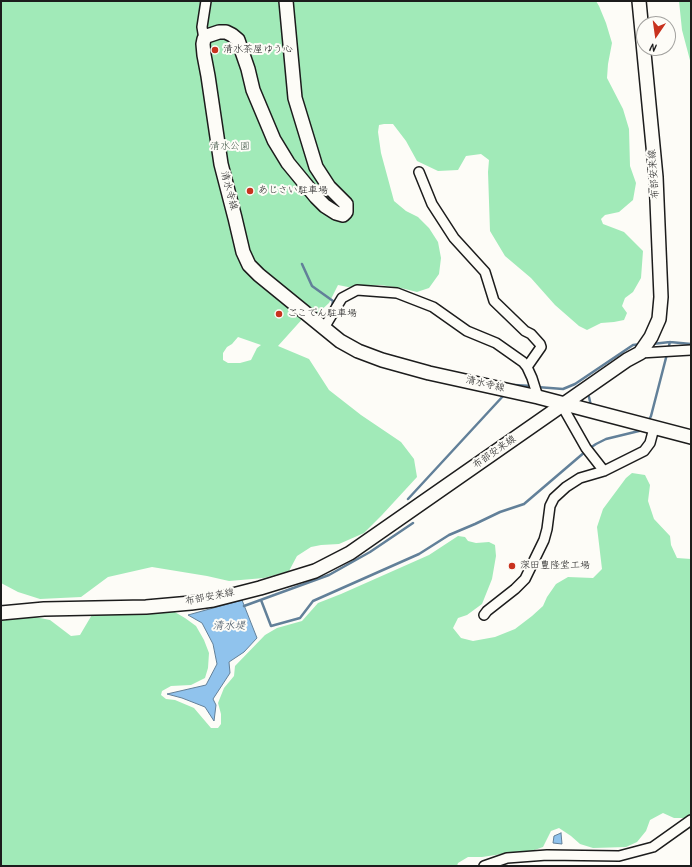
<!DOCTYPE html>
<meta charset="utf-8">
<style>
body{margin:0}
#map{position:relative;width:692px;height:867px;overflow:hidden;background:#fdfcf7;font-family:Kalam,sans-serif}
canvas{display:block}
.frame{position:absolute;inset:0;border:2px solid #1c1c1c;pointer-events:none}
.north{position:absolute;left:636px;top:16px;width:40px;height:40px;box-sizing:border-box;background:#fdfcf7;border:1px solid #a3a29f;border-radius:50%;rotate:193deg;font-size:11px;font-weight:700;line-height:16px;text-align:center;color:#1c1c1c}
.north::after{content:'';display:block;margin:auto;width:14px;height:18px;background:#c8321e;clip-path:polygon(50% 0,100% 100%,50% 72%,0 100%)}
</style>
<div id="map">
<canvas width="692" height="867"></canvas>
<div class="frame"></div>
<div class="north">N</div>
</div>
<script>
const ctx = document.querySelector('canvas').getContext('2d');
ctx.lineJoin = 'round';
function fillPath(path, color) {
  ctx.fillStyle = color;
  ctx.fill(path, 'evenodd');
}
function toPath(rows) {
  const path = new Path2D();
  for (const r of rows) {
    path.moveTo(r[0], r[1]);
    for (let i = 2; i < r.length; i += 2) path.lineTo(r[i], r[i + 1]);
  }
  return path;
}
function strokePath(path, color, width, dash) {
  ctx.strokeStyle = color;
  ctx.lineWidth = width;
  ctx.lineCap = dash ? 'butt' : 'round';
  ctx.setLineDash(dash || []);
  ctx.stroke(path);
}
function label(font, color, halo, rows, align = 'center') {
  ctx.font = font + ' Kalam,"Klee One",sans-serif';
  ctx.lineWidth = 4;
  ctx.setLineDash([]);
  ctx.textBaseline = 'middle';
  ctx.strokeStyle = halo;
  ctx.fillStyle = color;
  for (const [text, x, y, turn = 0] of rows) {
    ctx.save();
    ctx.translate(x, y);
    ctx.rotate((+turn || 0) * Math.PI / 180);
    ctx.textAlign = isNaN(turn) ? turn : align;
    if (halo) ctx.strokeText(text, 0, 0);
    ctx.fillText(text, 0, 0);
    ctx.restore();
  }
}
const green = toPath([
 [1,1,596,1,599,6,606,23,612,43,608,64,607,78,623,109,629,129,630,166,636,183,633,200,619,212,605,215,601,219,603,224,624,232,643,251,641,278,633,292,625,298,622,306,627,313,624,320,614,322,601,323,587,330,579,326,555,305,531,278,505,256,490,231,488,172,489,160,481,154,466,156,458,170,438,171,417,161,406,141,393,124,384,124,379,125,378,132,381,153,394,201,406,211,418,217,429,228,438,242,441,258,439,274,429,288,417,292,401,288,380,285,348,287,338,285,329,303,316,315,305,316,278,346,309,359,329,390,361,415,401,442,414,459,417,477,382,515,364,533,339,544,321,545,311,547,297,556,289,571,264,578,229,581,207,576,152,567,108,577,81,597,40,599,18,592,1,583],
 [238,337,261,345,257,348,251,360,240,363,228,363,223,360,223,353,227,347,232,344],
 [679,1,691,1,691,64,682,30],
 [632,473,645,475,650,485,648,501,654,519,670,536,671,545,677,558,691,559,691,814,684,818,674,818,663,813,650,820,646,831,637,842,626,847,593,848,580,844,571,836,559,828,551,831,543,847,529,852,502,854,482,857,468,857,458,863,457,866,1,866,1,619,20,614,50,620,71,636,80,635,93,613,173,611,185,618,196,626,204,640,209,653,208,668,205,678,191,685,171,686,162,691,161,695,166,699,175,700,194,708,211,728,218,728,221,724,221,714,218,703,224,688,234,676,235,666,265,635,277,628,302,621,318,603,341,594,429,555,458,536,465,537,468,541,476,543,489,542,495,545,496,556,492,579,482,604,467,615,458,618,453,628,461,638,473,641,495,637,515,629,532,616,543,606,547,597,556,584,568,577,593,578,602,569,597,527,603,509,626,478]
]);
const water = toPath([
 [242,600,257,638,244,652,229,662,230,673,213,699,216,705,214,721,205,707,182,698,167,694,206,685,217,664,213,644,202,623,188,615,242,600],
 [561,833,562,844,553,843,554,836,561,833]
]);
const stream = toPath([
 [302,264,312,286,333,301,332,307],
 [652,344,670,342,691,344],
 [668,349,670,342],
 [512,387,514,385,532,386],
 [537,387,563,389,575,384,633,345,641,344],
 [589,397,591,406],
 [648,422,651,416,667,354],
 [590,448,596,444,606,439,643,430],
 [408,499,504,395],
 [261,600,271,626,300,618,313,601,419,554,449,535,475,524,500,512,524,504,586,451],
 [244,606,329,575,370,552,413,523]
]);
const minor = toPath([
 [204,39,202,27,206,1],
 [419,172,432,204,454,238,485,272,494,301,525,331,531,334,540,344,541,347,527,367,532,378,538,397],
 [324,328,342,298,357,290,397,293,433,307,467,331,496,343,523,362,527,367],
 [640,353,691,350],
 [565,405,565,411,586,448,604,471],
 [484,615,487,611,515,589,525,579,544,540,547,529,550,506,554,498,566,487,580,478,604,471,644,451,650,443,654,428],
 [484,866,507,858,547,855,619,856,653,847,691,820]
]);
const secondary = toPath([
 [286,1,295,98,316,167,329,187,346,204,346,212,343,215,336,213,325,206,316,197,288,163,274,140,253,90,248,69,238,40,232,35,226,32,219,32,207,36,204,39,203,44,204,55,208,76,221,164,235,218,243,252,249,265,259,275,340,341,358,351,382,360,429,373,538,397,691,437],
 [1,613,44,609,146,607,191,603,213,600,260,588,315,571,350,553,627,360,640,353,651,337,659,319,661,297,656,177,639,1]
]);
const markers = [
 [215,50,4,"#c8321e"],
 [250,191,4,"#c8321e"],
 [279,314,4,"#c8321e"],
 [512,566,4,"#c8321e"]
];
const poiNames = [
 ["清水茶屋ゆう心",223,50],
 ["あじさい駐車場",258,191],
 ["ごこでん駐車場",287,314],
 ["深田豊隆堂工場",520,566]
];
const parkNames = [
 ["清水公園",230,147]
];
const streetNames = [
 ["布部安来線",655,174,-94],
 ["清水寺線",228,191,75],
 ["清水寺線",485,385,13],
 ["布部安来線",495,453,-35],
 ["布部安来線",210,598,-11]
];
const waterNames = [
 ["清水堤",229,627]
];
fillPath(green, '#a1eab8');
fillPath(water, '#90c3ed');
strokePath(water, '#628099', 1);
strokePath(stream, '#628099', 2.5);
strokePath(minor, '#1c1c1c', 12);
strokePath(secondary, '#1c1c1c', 16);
strokePath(minor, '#fdfcf7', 9);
strokePath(secondary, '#fdfcf7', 13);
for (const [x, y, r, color] of markers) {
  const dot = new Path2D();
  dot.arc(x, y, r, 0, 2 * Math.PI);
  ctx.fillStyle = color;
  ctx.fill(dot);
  strokePath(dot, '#fdfcf7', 1.5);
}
label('10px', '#1c1c1c', '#fdfcf7', poiNames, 'left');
label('10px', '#445a4b', '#fdfcf7', parkNames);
label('10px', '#1c1c1c', '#fdfcf7', streetNames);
label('italic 11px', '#455665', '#fdfcf7', waterNames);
</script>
